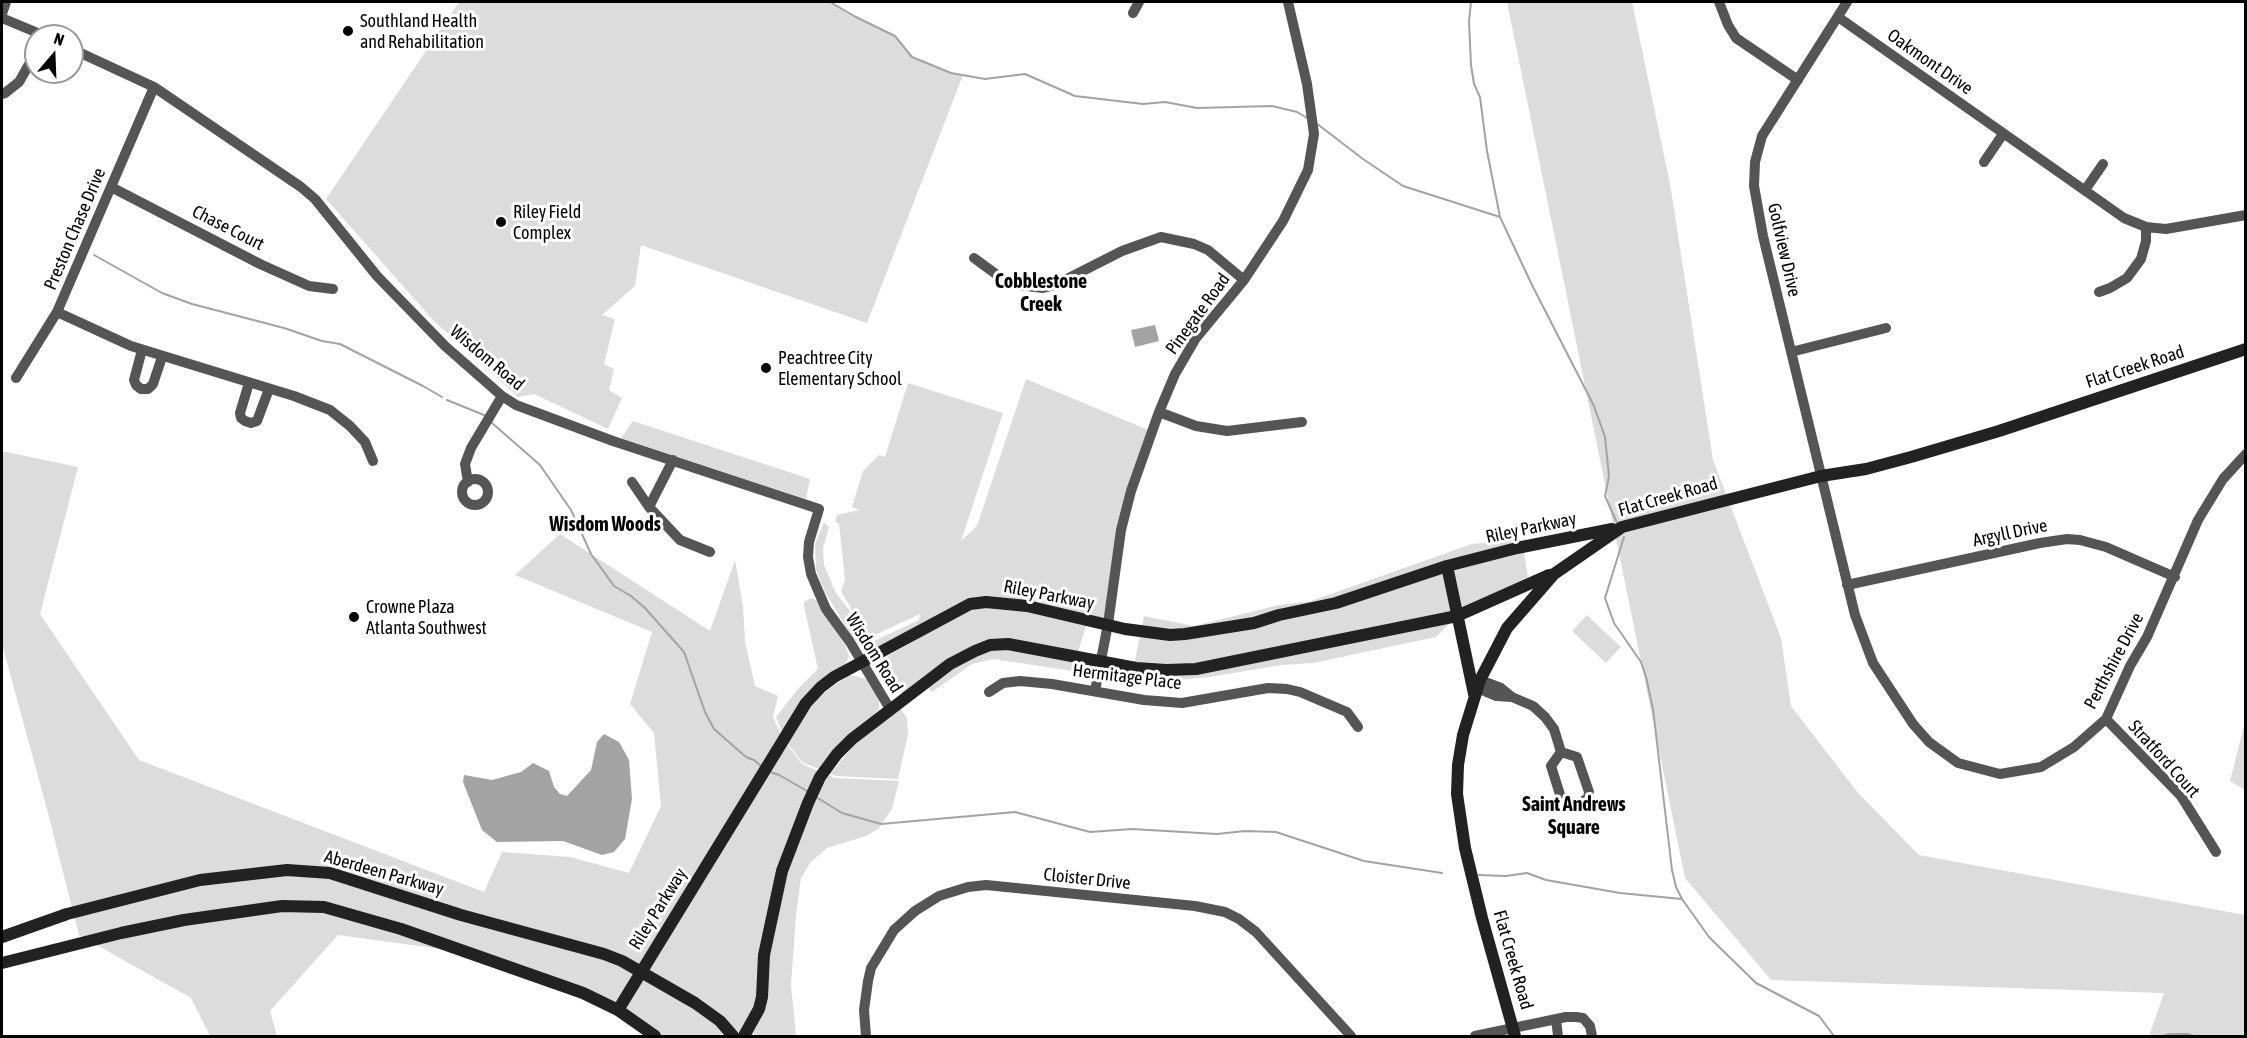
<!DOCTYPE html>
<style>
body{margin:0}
#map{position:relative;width:2247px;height:1038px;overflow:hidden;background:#fff;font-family:"Asap Condensed",sans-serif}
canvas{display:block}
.frame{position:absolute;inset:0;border:3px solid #000;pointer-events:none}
.north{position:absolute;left:24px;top:24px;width:60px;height:60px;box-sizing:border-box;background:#fff;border:2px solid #999;border-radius:50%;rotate:19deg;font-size:16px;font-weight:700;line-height:24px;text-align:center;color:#000}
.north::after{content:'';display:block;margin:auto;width:21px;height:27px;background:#000;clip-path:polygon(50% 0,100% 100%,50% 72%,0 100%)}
</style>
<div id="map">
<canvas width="2247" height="1038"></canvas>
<div class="frame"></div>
<div class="north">N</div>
</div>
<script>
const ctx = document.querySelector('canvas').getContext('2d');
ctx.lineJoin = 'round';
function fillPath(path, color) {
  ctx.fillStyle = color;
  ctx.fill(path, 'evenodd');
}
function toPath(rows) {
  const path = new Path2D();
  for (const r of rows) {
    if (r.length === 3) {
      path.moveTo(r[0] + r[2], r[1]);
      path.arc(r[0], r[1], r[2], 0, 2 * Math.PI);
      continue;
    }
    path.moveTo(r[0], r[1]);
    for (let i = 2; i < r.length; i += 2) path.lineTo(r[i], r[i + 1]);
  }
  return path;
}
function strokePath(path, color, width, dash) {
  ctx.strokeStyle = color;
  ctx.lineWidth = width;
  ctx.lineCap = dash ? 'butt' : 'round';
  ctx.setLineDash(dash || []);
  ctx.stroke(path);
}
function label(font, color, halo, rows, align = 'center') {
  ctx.font = font + ' "Asap Condensed",sans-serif';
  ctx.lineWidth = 6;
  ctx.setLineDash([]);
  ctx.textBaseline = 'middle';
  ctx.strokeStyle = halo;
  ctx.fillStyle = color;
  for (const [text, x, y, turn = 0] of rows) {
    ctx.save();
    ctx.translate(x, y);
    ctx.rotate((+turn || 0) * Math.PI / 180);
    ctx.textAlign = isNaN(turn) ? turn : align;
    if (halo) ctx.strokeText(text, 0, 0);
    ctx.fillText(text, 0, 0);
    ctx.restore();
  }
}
const green = toPath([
 [459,2,830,2,856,17,895,36,912,57,951,73,963,75,867,323,641,245,635,286,602,315,615,319,604,364,614,369,609,390,622,398,608,429,534,394,518,397,434,321,326,199],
 [1507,2,1632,2,1670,184,1713,460,1781,638,1791,706,1858,793,1919,855,2245,915,2245,1036,2149,1036,2164,993,1771,980,1685,878],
 [1026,379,1151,431,1124,518,1108,624,1088,620,1072,671,994,659,972,664,932,692,923,682,902,694,881,660,912,642,916,629,876,649,872,642,919,620,920,614,868,638,841,591,845,580,839,524,835,521,837,515,859,510,852,507,863,471,879,455,885,457,908,383,1003,413,961,541,977,526],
 [633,421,810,479,806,499,621,438],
 [2,451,78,467,40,614,139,760,484,892,502,852,570,857,629,873,661,806,654,733,630,704,652,632,515,575,560,534,710,631,735,560,743,606,745,642,755,686,778,696,773,717,784,741,802,764,835,778,899,781,892,809,878,829,866,836,827,848,810,863,801,878,796,915,791,985,796,1036,655,1036,618,1010,463,952,338,935,270,1011,277,1036,210,1036,191,998,79,935,48,813,2,644],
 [824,522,829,527,823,548,824,565,836,593,852,614,871,651,862,647,851,635,826,594,816,570,815,544],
 [1522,540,1528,578,1457,616,1436,637,1313,663,1281,665,1210,677,1167,681,1131,680,1144,616,1194,626,1279,605,1311,601,1472,544],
 [811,598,819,601,846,647,849,656,844,668,784,736,776,717,797,690,818,669,804,606,804,602],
 [1587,615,1621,647,1606,663,1572,631],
 [851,675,866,679,879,699,879,707,874,717,822,770,803,763,786,742,815,701,834,685],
 [901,709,907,718,908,734,898,779,836,776,830,774,855,744],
 [2245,722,2245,790,2230,781]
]);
const water = toPath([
 [1155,325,1159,341,1135,347,1131,330],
 [604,734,619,742,629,760,632,799,625,839,614,852,602,855,563,841,497,842,482,830,463,782,464,775,492,780,521,772,533,763,549,771,554,787,560,794,567,796,591,770,597,742]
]);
const stream = toPath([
 [830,2,856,17,895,36,912,57,951,73,985,79,1025,74,1075,96,1143,104,1165,102,1197,108,1272,106,1297,112,1309,119],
 [1471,2,1469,21,1471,65,1474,84,1480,97,1487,151,1500,217,1532,285,1594,406,1605,437,1609,476,1605,496,1617,523],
 [1316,123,1363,159,1403,186,1500,217],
 [94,255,162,293,192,304,284,328,322,341,340,344,423,386,442,397],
 [447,400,484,415],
 [492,423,540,465,571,510,591,554,614,586,631,596,645,608,684,652,705,712,714,729,746,757,754,760,762,767],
 [1624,537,1605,598,1614,623,1641,662,1646,677,1653,709,1672,870,1676,887,1682,899,1709,937,1756,983,1819,1016,1834,1036],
 [770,772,779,775,807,791],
 [816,797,842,813,881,824,1015,812,1090,832,1132,829,1217,834,1245,831,1276,832,1364,861,1442,873],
 [1479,875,1506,876,1527,873,1546,880,1620,893,1682,899],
 [2162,1036,2170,1034,2187,1034,2194,1036]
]);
const street = toPath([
 [1719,2,1728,25,1736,38,1798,80],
 [1847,2,1762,136,1755,162,1754,186,1763,236,1855,615,1873,663,1913,724,1929,742,1958,763,2000,774,2041,767,2074,747,2106,719,2130,666,2147,637,2198,520,2223,479,2246,454],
 [1133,13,1139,2],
 [2,14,6,2],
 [1838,17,2124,218,2146,227,2166,229,2246,215],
 [2,18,45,36],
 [72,49,154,87,301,187,315,199,377,276,445,346,502,396,516,405,613,441,819,509,809,542,808,557,811,574,826,609,850,642,890,709],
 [2,94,5,93,19,82,36,52],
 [1984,162,2003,134],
 [111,187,260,264,309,286,333,289],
 [2085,190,2103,164],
 [974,258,1004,280,1019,285,1043,288,1055,285,1122,251,1161,237,1194,244,1208,250,1244,280],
 [2099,292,2110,288,2127,278,2141,259,2146,241,2146,227],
 [57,312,131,346,294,396,330,410,350,426,365,442,373,461],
 [142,350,134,380,136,385,141,389,148,389,153,384,162,357],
 [1791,352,1886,328],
 [16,378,57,312,154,87],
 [249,383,240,413,241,418,245,421,251,423,257,421,269,389],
 [1159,412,1196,426,1227,431,1302,422],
 [475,492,13],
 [468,482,465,464,471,448,502,396],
 [632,482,649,507,680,540,710,552],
 [649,507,673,460],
 [1847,585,2040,543,2067,539,2080,540,2106,547,2175,577],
 [1480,680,1501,688,1512,697,1533,706,1545,717,1554,729,1561,752],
 [1477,688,1496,696,1512,697],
 [1095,691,1108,624,1121,530,1131,491,1159,412,1175,374,1196,338,1244,280,1283,221,1308,170,1314,134,1307,84,1288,2],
 [989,692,1003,683,1020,681,1052,684,1144,700,1182,703,1268,688,1287,689,1300,692,1347,712,1358,727],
 [2106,719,2181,796,2216,852],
 [1561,752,1577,757,1589,792,1588,798,1575,806,1563,804,1551,766,1561,752],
 [1556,1019,1558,1036],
 [866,1036,864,1010,868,981,871,968,894,930,915,911,939,896,968,887,986,885,1195,906,1225,912,1239,919,1256,932,1351,1036],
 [1475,1036,1566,1017,1576,1017,1583,1018,1590,1026,1592,1036]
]);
const secondary = toPath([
 [1447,566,1474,694],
 [2,937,67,914,200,880,287,870,330,873,461,915,604,954,622,961,695,1003,720,1021,733,1036],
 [2,963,121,933,184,920,282,906,324,907,401,929,583,993,618,1010,655,1036],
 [618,1010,806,703,821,687,834,677,970,604,986,602,1027,606,1125,629,1170,635,1185,634,1254,623,1279,615,1336,603,1447,566,1517,548,1612,529],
 [744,1036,759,1009,762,997,764,955,782,871,808,803,820,777,837,754,852,739,950,664,975,651,990,645,1008,644,1136,668,1166,670,1196,669,1457,616,1549,575],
 [1515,1036,1482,918,1465,848,1457,794,1458,765,1463,735,1480,680,1507,628,1554,574,1622,527,1821,476,1866,469,1911,457,1999,431,2246,349]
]);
const markers = [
 [348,31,6,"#000"],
 [501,222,6,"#000"],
 [766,368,6,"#000"],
 [354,617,6,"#000"]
];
const poiNames = [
 ["Southland Health",360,21],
 ["and Rehabilitation",360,42],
 ["Riley Field",513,212],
 ["Complex",513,233],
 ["Peachtree City",778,358],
 ["Elementary School",778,379],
 ["Crowne Plaza",366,607],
 ["Atlanta Southwest",366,628]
];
const streetNames = [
 ["Oakmont Drive",1930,62,35],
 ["Chase Court",228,228,27],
 ["Preston Chase Drive",75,229,-67],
 ["Golfview Drive",1784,250,77],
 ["Pinegate Road",1198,314,-54],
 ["Wisdom Road",487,358,40],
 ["Flat Creek Road",2135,367,-18],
 ["Flat Creek Road",1668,497,-16],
 ["Riley Parkway",1531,528,-12],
 ["Argyll Drive",2010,533,-12],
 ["Riley Parkway",1049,595,11],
 ["Wisdom Road",874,653,58],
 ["Perthshire Drive",2114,661,-62],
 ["Hermitage Place",1127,677,7],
 ["Stratford Court",2164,759,48],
 ["Aberdeen Parkway",384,873,16],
 ["Cloister Drive",1087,879,6],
 ["Riley Parkway",658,909,-58],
 ["Flat Creek Road",1513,960,74]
];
const neighbourhoodNames = [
 ["Cobblestone",1041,282],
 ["Creek",1041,305],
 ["Wisdom Woods",605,525],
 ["Saint Andrews",1574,805],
 ["Square",1574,828]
];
fillPath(green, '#dcdcdc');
fillPath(water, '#a3a3a3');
strokePath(stream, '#a3a3a3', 2);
strokePath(street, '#555', 10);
strokePath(secondary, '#222', 12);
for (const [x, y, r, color] of markers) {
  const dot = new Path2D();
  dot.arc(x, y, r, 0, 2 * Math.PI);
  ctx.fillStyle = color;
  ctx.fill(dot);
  strokePath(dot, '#fff', 2);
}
label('18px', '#000', '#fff', poiNames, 'left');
label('18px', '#000', '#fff', streetNames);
label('bold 20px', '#000', '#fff', neighbourhoodNames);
</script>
